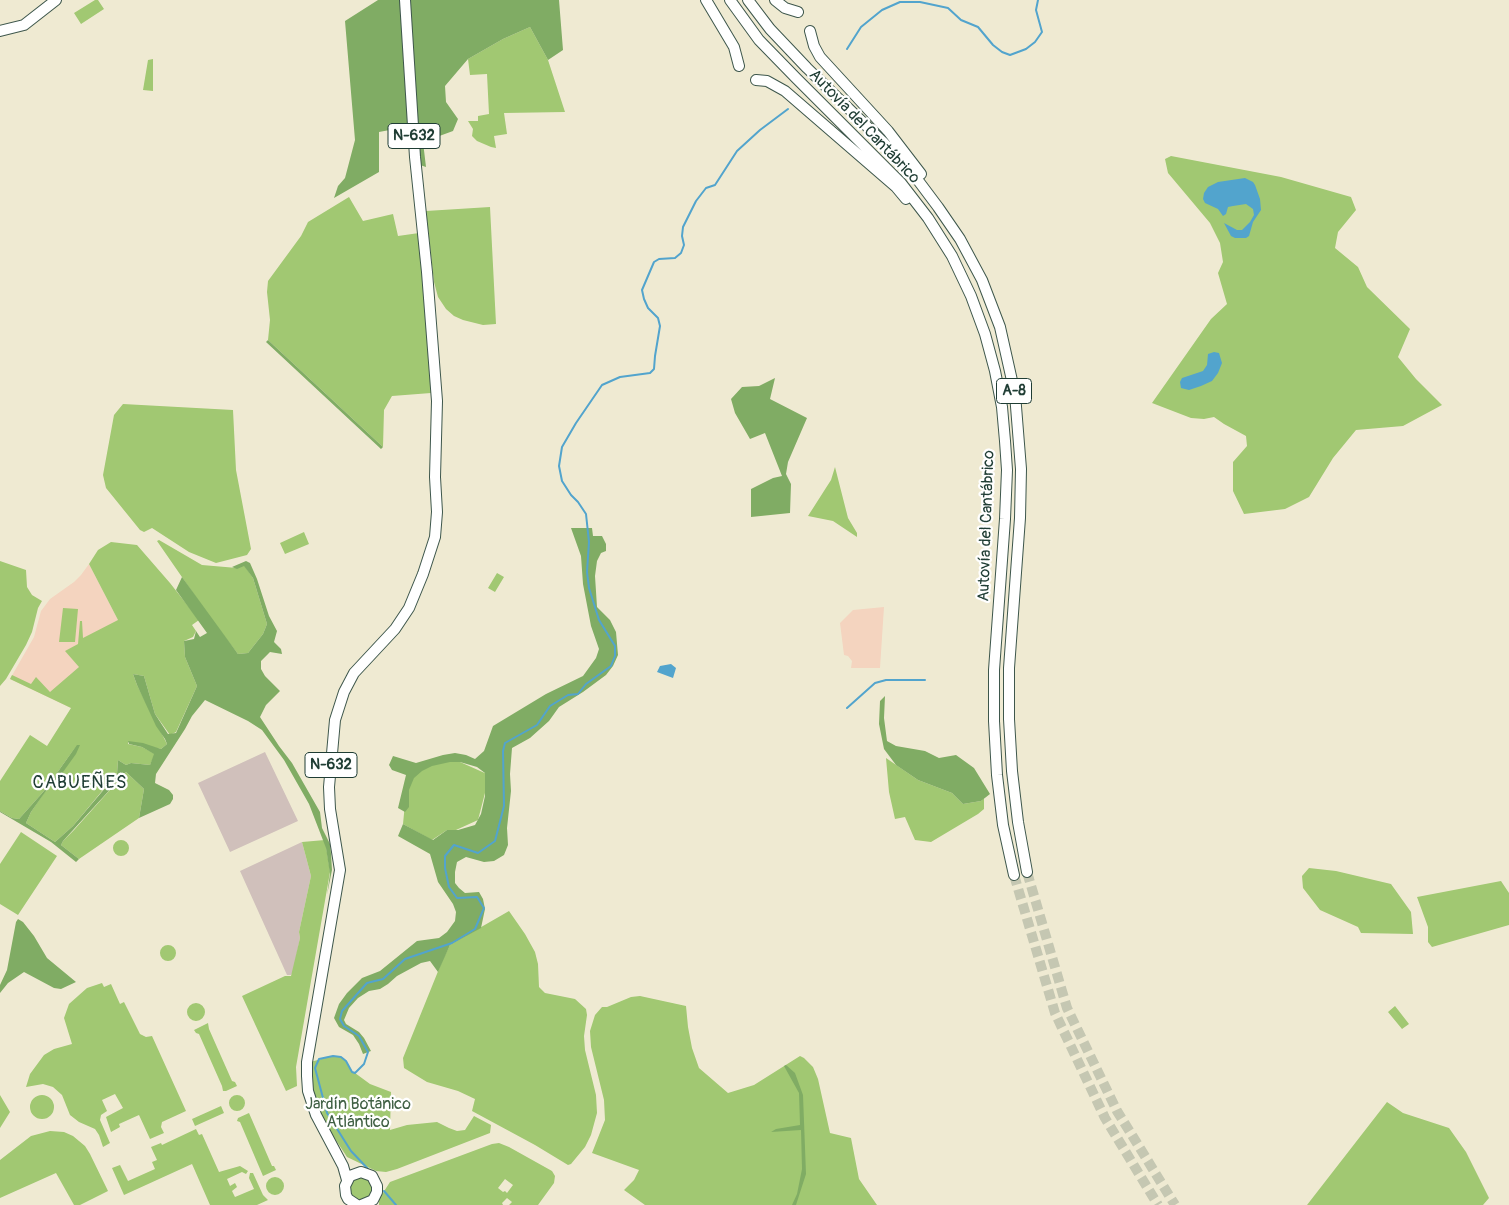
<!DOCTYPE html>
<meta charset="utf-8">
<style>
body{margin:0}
canvas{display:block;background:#efead2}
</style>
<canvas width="1509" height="1205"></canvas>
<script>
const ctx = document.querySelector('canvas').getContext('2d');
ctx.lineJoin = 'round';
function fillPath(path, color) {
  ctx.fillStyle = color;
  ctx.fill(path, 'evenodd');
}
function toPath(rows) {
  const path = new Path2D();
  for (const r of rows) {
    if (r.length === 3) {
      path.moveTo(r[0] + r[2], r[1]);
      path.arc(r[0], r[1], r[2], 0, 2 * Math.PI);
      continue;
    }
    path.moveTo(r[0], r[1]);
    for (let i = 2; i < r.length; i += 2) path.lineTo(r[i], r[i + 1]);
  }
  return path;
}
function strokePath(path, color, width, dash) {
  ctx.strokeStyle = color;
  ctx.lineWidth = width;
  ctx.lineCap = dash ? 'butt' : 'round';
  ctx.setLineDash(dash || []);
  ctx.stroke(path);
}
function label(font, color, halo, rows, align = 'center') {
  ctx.font = font + ' Pangolin,sans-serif';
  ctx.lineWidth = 4.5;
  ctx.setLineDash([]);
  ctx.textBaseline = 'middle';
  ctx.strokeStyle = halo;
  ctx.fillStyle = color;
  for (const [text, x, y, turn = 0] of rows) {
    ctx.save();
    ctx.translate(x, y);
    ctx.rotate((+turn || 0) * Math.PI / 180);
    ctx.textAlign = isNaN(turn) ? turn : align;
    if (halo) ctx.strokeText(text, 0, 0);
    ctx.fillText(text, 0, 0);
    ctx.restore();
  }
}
const built = toPath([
 [89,564,118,620,85,685,71,708,10,679,34,637,41,611,50,599,74,582,81,575],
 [884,607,880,668,851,668,852,661,848,656,844,655,840,623,853,610]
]);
const industrial = toPath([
 [265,752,298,821,230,852,198,783],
 [302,842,311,876,299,932,300,938,293,972,291,975,287,975,240,871]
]);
const green = toPath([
 [95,0,98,0,104,9,81,24,74,13],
 [530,27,548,60,565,112,504,113,507,134,494,136,496,148,491,147,477,141,472,136,473,129,468,121,478,121,478,116,489,114,487,74,470,75,468,59,503,39],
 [153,59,153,91,143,90,148,60],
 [1171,156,1281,177,1351,197,1356,210,1338,232,1335,248,1358,267,1367,287,1410,329,1398,357,1416,379,1442,405,1403,426,1356,430,1333,458,1309,497,1285,509,1244,514,1233,491,1233,462,1247,446,1246,436,1224,424,1214,417,1204,419,1191,418,1152,403,1211,319,1227,304,1218,273,1223,262,1220,243,1210,223,1168,173,1165,159],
 [349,197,363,221,393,214,398,236,419,233,430,370,431,393,392,396,384,410,383,447,268,340,270,320,267,292,268,281,301,236,308,222],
 [490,207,496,324,483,325,463,320,454,316,446,309,438,297,434,282,426,211],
 [123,404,233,410,236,470,251,549,247,555,216,563,189,552,152,528,144,532,140,530,106,488,103,475,114,415],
 [835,467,848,518,857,533,857,537,833,521,808,516,831,480],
 [304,532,309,544,285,554,280,543],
 [159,540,202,565,237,568,244,565,253,578,267,624,263,634,248,653,238,654,211,619,157,541],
 [111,542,137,545,170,583,199,620,192,625,196,631,193,637,184,641,185,657,197,686,176,732,170,735,155,714,144,676,133,674,137,685,167,744,161,749,128,742,128,744,142,747,155,754,150,765,131,763,126,765,118,760,117,773,73,826,55,842,26,823,31,812,77,745,44,791,19,819,12,818,0,811,0,781,30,735,47,746,71,708,10,679,12,675,31,684,36,677,50,692,79,667,65,651,78,644,80,621,82,621,83,638,118,620,89,564,98,550],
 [0,561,26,570,27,587,32,595,42,601,38,608,32,632,26,645,6,679,0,686],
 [497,573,504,577,495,592,488,588],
 [63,608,78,609,75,642,59,642],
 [886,758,918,780,952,793,963,804,981,801,984,798,984,809,978,814,931,842,915,840,905,817,895,819,889,792],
 [443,761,460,762,487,774,485,793,478,820,456,830,447,830,432,840,403,824,406,793,419,766],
 [126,772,144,789,139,818,79,859,61,845,63,841,74,830],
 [21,832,57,856,18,915,0,904,0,864],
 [325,840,330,872,296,1067,297,1086,286,1091,242,996,285,976,291,976,300,938,299,932,311,876,302,842],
 [121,848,8],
 [1309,868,1336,871,1391,884,1411,912,1413,934,1361,933,1358,927,1320,910,1303,888,1302,876],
 [1501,881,1509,893,1509,925,1432,947,1428,942,1428,927,1417,897],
 [509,911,525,934,535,952,538,964,539,987,545,993,575,999,586,1009,587,1015,584,1036,585,1050,596,1095,597,1113,591,1135,585,1147,571,1164,568,1165,535,1145,472,1111,475,1099,458,1091,427,1082,404,1068,403,1058,443,959,450,945],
 [168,953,8],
 [102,983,104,987,111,984,120,1004,124,1002,140,1034,146,1037,152,1036,186,1111,162,1122,161,1127,164,1133,150,1139,139,1115,119,1124,120,1127,111,1132,106,1117,123,1108,115,1094,102,1100,107,1111,101,1115,100,1120,110,1143,103,1147,99,1135,95,1129,79,1122,70,1115,62,1095,53,1087,43,1084,26,1087,30,1074,44,1055,54,1049,72,1044,64,1018,69,1004,87,988],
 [640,996,686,1006,688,1027,692,1048,699,1068,728,1093,754,1085,800,1056,804,1058,813,1067,818,1079,830,1133,851,1138,859,1179,877,1205,645,1205,624,1190,634,1180,639,1170,592,1153,605,1120,604,1100,591,1047,590,1031,595,1015,602,1007,607,1007,631,997],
 [196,1012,9],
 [1395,1006,1409,1024,1402,1029,1388,1012],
 [208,1023,209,1029,232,1081,235,1082,237,1086,226,1091,223,1091,222,1086,199,1034,196,1033,194,1030],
 [333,1056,341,1057,346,1061,352,1072,355,1073,370,1084,391,1092,390,1130,407,1125,437,1122,449,1128,457,1131,465,1130,474,1116,491,1125,490,1133,397,1169,386,1172,376,1171,347,1157,324,1122,314,1095,310,1062],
 [237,1103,8],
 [0,1095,10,1112,0,1128],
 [42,1107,12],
 [1387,1102,1403,1113,1449,1128,1466,1152,1489,1198,1483,1205,1307,1205],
 [221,1106,224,1113,195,1126,192,1119],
 [249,1113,272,1166,274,1166,276,1170,263,1176,240,1122,237,1121,238,1118],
 [196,1129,199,1135,202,1134,219,1172,240,1166,248,1171,246,1174,242,1172,227,1179,230,1186,235,1183,237,1187,232,1191,235,1197,254,1189,249,1178,250,1173,253,1173,263,1195,268,1200,257,1205,210,1205,192,1164,124,1195,112,1168,120,1165,128,1181,155,1169,152,1162,157,1160,151,1147,161,1143,162,1145],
 [50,1131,64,1132,73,1136,85,1146,90,1154,108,1191,80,1205,74,1205,56,1173,0,1198,0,1160,31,1136],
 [499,1143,509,1147,552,1171,555,1176,554,1183,538,1205,509,1205,512,1202,507,1198,502,1203,503,1205,379,1205,379,1199,390,1182,492,1144],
 [505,1179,513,1185,507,1193,505,1191,503,1192,498,1188],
 [350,1176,372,1176,373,1200,351,1202,347,1180],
 [275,1186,9]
]);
const forest = toPath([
 [378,0,559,0,563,50,548,60,530,27,503,39,468,59,445,86,446,102,458,119,453,131,423,142,426,167,420,165,416,125,379,132,379,172,334,198,338,186,345,178,355,140,345,21],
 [268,340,383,447,381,449,266,342],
 [775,378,770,399,807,418,788,462,786,474,791,484,790,513,751,517,751,489,773,478,782,476,765,433,750,439,735,413,731,399,742,387,759,386],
 [571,528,592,528,593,536,602,536,606,544,606,551,601,553,597,561,595,576,597,607,610,620,616,632,618,655,613,666,606,675,583,692,559,707,549,721,530,738,512,748,510,774,511,791,507,828,508,845,504,855,494,861,484,862,466,857,457,862,455,872,455,883,459,888,465,893,479,892,483,899,485,909,481,928,450,945,438,972,430,961,421,963,397,976,388,984,380,989,369,991,358,998,349,1008,344,1020,346,1024,359,1032,364,1038,371,1051,363,1054,359,1044,353,1035,339,1027,334,1018,339,1004,347,993,362,978,380,971,417,941,439,938,447,932,455,921,456,912,453,904,438,882,430,854,398,836,403,824,433,840,447,830,458,830,475,825,481,814,485,796,485,773,477,767,460,762,450,762,432,766,422,771,414,778,409,790,409,807,405,812,398,808,406,775,392,770,389,765,393,756,416,763,443,755,455,753,466,755,475,759,484,751,493,726,546,694,583,676,596,658,599,649,591,626,583,584,581,556],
 [246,561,250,563,257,579,269,616,277,631,274,642,281,649,282,654,270,652,261,661,261,669,265,676,280,691,266,705,260,717,279,746,292,763,320,812,322,828,330,844,331,854,332,870,327,895,330,874,326,848,309,804,284,760,262,730,248,721,205,700,192,716,185,729,156,774,155,783,169,790,173,795,173,799,170,804,139,818,144,789,126,772,63,841,61,845,79,859,76,862,51,842,0,812,0,811,12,818,19,819,44,791,77,745,80,745,76,754,58,779,53,781,31,812,26,823,55,842,73,826,117,774,118,760,126,765,131,763,150,765,154,754,142,747,129,744,128,741,143,743,161,749,167,744,165,739,156,726,137,685,133,674,144,676,155,714,168,734,176,733,197,686,185,657,184,641,194,639,196,631,200,637,207,633,176,590,182,577,238,654,248,653,263,634,267,624,253,578,244,566,237,569,232,567],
 [885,696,884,718,887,741,896,746,925,751,939,758,956,755,974,768,990,794,981,801,963,804,952,793,918,780,896,765,884,749,879,724,880,701],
 [18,919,23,922,34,936,47,958,76,982,61,989,54,988,24,972,8,983,0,993,0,985,7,970,16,922],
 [786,1065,795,1073,803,1095,806,1174,796,1205,792,1205,797,1194,802,1169,801,1130,771,1132,776,1129,800,1125,799,1093,784,1066]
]);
const water = toPath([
 [1245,178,1253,182,1255,185,1260,199,1261,210,1253,222,1249,236,1246,238,1235,238,1231,236,1224,223,1237,230,1242,230,1250,222,1254,215,1253,209,1246,204,1233,206,1228,207,1226,214,1223,216,1218,209,1205,203,1203,199,1204,193,1208,187,1218,182],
 [1214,352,1219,353,1222,363,1218,373,1212,381,1201,386,1189,390,1181,388,1180,382,1182,378,1203,371,1207,365,1208,354],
 [671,664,676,668,673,678,657,672,660,666]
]);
const stream = toPath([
 [847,49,861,27,882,10,900,2,920,2,948,8,961,20,978,27,993,45,1002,52,1010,55,1026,49,1035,42,1042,32,1036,10,1038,0],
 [847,708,875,683,886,680,925,680],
 [370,1171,351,1151,327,1113,315,1068,319,1059,333,1056,341,1057,346,1061,352,1072,355,1073,364,1064,368,1052,359,1036,344,1026,340,1019,342,1011,367,983,383,979,405,959,452,943,475,929,484,908,477,897,457,898,449,887,445,868,445,856,454,845,478,853,495,841,504,806,503,751,505,743,537,725,550,706,568,695,578,694,586,684,611,666,615,656,615,646,599,620,589,588,587,572,589,542,586,514,578,502,571,495,562,481,559,466,562,447,576,423,602,385,620,377,650,373,654,369,655,356,660,326,658,318,648,308,644,299,642,290,654,262,659,259,675,258,681,253,684,245,682,236,683,227,696,201,706,188,715,185,737,151,760,130,788,109],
 [384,1191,396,1205]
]);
const highwayTunnel = toPath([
 [1027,872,1067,1008,1117,1111,1175,1205],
 [1014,875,1055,1013,1105,1118,1158,1205]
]);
const highway = toPath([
 [706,0,734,47,739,66],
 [730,0,759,40,796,78,901,183,928,218,952,256,971,296,985,334,995,371,1002,407,1005,441,1007,470,1005,519,994,670,994,721,997,775,1003,825,1014,875],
 [748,0,770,29,807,68,882,141,911,171,938,207,960,239,982,280,1000,327,1015,394,1021,469,1020,518,1009,668,1009,719,1012,771,1018,822,1027,872],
 [775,0,785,8,798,12],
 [0,31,24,25,56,0],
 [810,31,814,46,820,57,888,131,921,174],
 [756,80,767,81,785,91,896,187,906,199],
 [347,1180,343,1166,316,1115,308,1091,307,1076,307,1062,340,870,330,809,329,787,335,720,344,692,354,673,395,629,409,608,423,574,435,537,437,512,435,477,437,401,427,272,415,157,405,0],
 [357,1205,348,1199,346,1195,345,1186,350,1176,361,1172,372,1176,377,1186,377,1192,373,1200,361,1205]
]);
const shields = [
 [414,136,52],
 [1014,391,35],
 [331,765,52]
];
const shieldNames = [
 ["N-632",414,136],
 ["A-8",1014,391],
 ["N-632",331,765]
];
const streetNames = [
 ["Autovía del Cantábrico",864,127,46],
 ["Autovía del Cantábrico",987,526,-88]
];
const parkNames = [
 ["Jardín Botánico",358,1105],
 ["Atlántico",358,1123]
];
const neighbourhoodNames = [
 ["CABUEÑES",80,783]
];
fillPath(built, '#f4d4bf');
fillPath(industrial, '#d0c0bb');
fillPath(green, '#a1c872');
fillPath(forest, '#80ac64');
fillPath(water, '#52a4cd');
strokePath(stream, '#52a4cd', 2);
strokePath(highwayTunnel, '#c5c7b2', 10, [10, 5]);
strokePath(highway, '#3e574c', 12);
strokePath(highway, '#fff', 10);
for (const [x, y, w] of shields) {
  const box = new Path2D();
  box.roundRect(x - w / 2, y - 12.5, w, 25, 4);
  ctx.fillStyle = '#fff';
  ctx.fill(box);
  strokePath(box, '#1f3d34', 1);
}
label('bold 15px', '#1f3d34', null, shieldNames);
label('16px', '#1f3d34', '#fff', streetNames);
label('16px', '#406044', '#fff', parkNames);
ctx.letterSpacing = '1px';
label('18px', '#1f3d34', '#fff', neighbourhoodNames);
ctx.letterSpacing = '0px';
</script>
